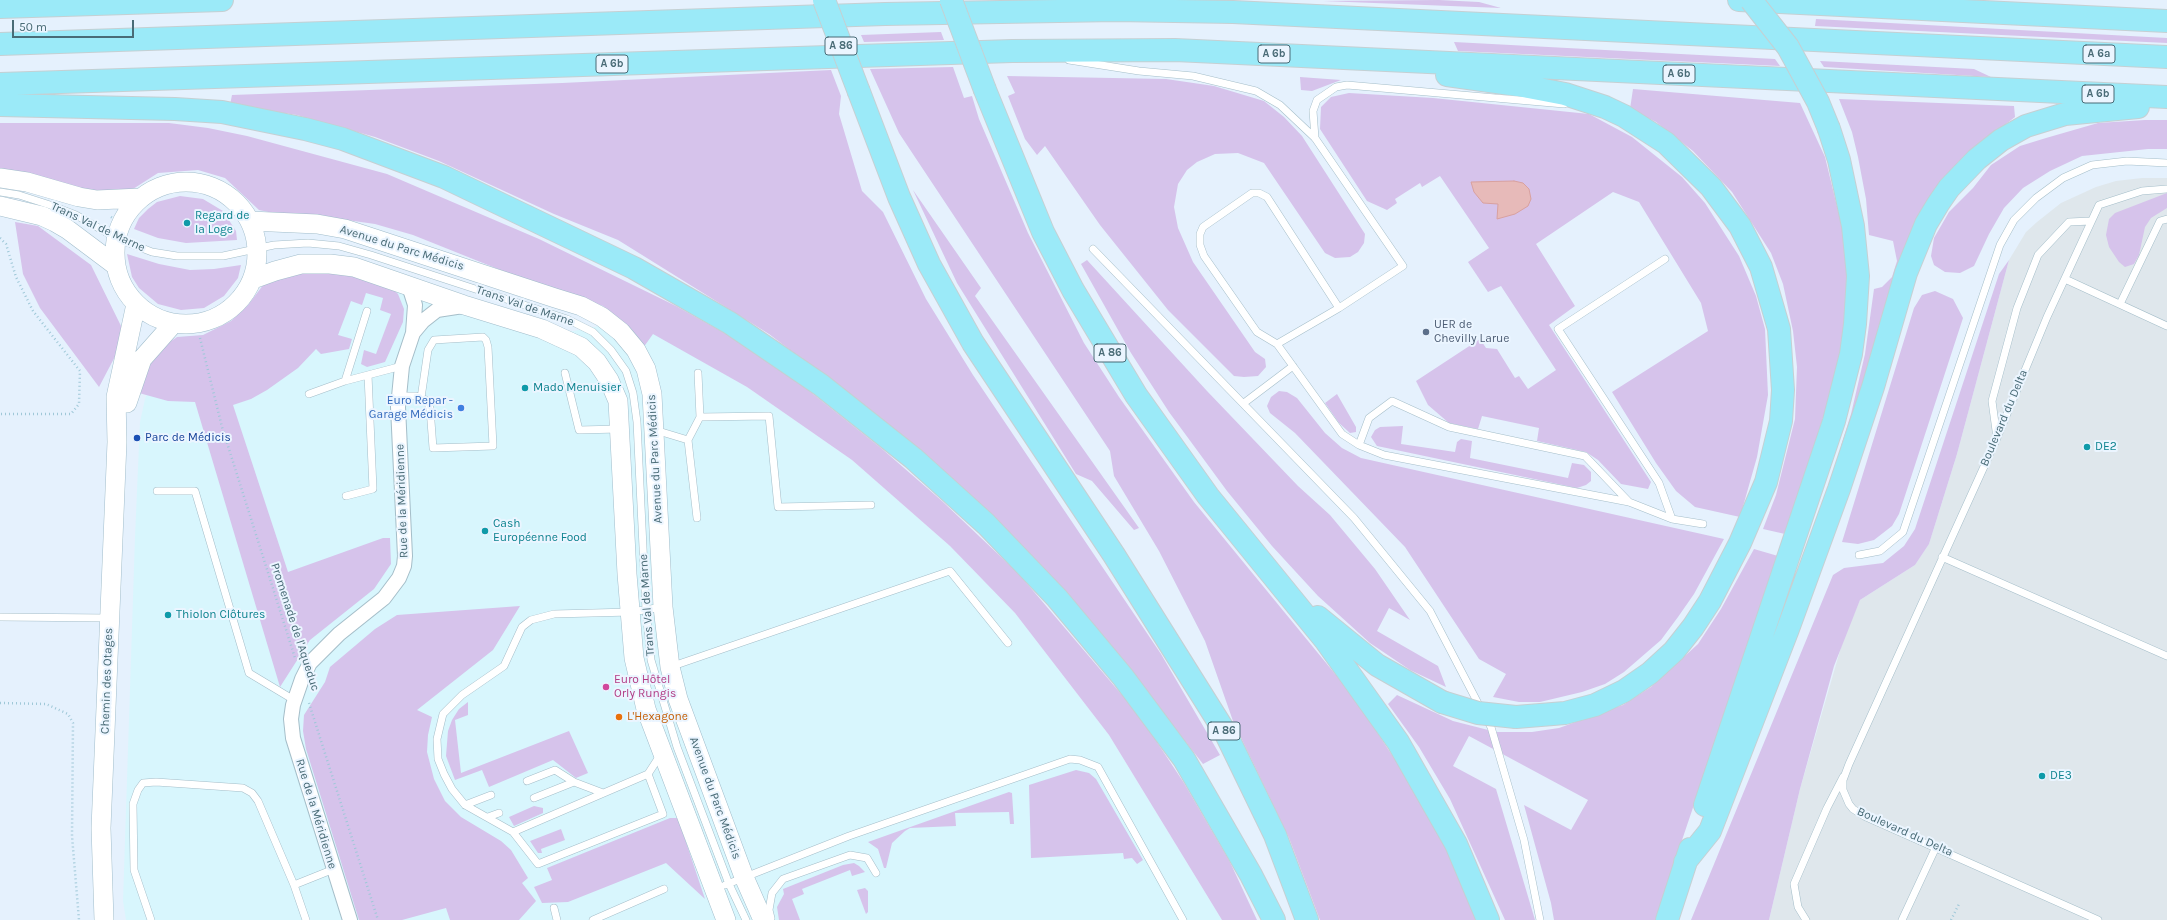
<!DOCTYPE html>
<meta charset="utf-8">
<style>
body{margin:0}
#map{position:relative;width:2167px;height:920px;overflow:hidden;background:#e5f1fd;font-family:Karla,sans-serif}
canvas{display:block}
.scale{position:absolute;left:12px;top:20px;width:122px;height:18px;box-sizing:border-box;border:2px solid #496b76;border-top:0;padding-left:5px;font-size:12px;line-height:14px;white-space:nowrap;color:#496b76;-webkit-text-stroke:3px #ebf5ff;paint-order:stroke}
</style>
<div id="map">
<canvas width="2167" height="920"></canvas>
<div class="scale">50 m</div>
</div>
<script>
const ctx = document.querySelector('canvas').getContext('2d');
ctx.lineJoin = 'round';
function fillPath(path, color) {
  ctx.fillStyle = color;
  ctx.fill(path, 'evenodd');
}
function toPath(rows) {
  const path = new Path2D();
  for (const r of rows) {
    if (r.length === 3) {
      path.moveTo(r[0] + r[2], r[1]);
      path.arc(r[0], r[1], r[2], 0, 2 * Math.PI);
      continue;
    }
    path.moveTo(r[0], r[1]);
    for (let i = 2; i < r.length; i += 2) path.lineTo(r[i], r[i + 1]);
  }
  return path;
}
function strokePath(path, color, width, dash) {
  ctx.strokeStyle = color;
  ctx.lineWidth = width;
  ctx.lineCap = dash ? 'butt' : 'round';
  ctx.setLineDash(dash || []);
  ctx.stroke(path);
}
function label(font, color, halo, rows, align = 'center') {
  ctx.font = font + ' Karla,sans-serif';
  ctx.lineWidth = 4;
  ctx.setLineDash([]);
  ctx.textBaseline = 'middle';
  ctx.strokeStyle = halo;
  ctx.fillStyle = color;
  for (const [text, x, y, turn = 0] of rows) {
    ctx.save();
    ctx.translate(x, y);
    ctx.rotate((+turn || 0) * Math.PI / 180);
    ctx.textAlign = isNaN(turn) ? turn : align;
    if (halo) ctx.strokeText(text, 0, 0);
    ctx.fillText(text, 0, 0);
    ctx.restore();
  }
}
const commercial = toPath([
 [302,268,568,332,631,320,747,387,852,460,950,546,1015,613,1109,735,1222,920,126,920,123,901,135,537,140,422,145,399,159,366,177,337,203,335,231,321,248,305,267,280]
]);
const industrial = toPath([
 [2142,178,2167,178,2167,920,1769,920,1800,789,1844,637,1860,600,1915,565,1929,544,1957,454,2009,260,2026,232,2037,222,2061,203,2096,187,2116,181]
]);
const green = toPath([
 [1439,0,1479,2,1501,8,1323,1],
 [1816,19,2167,38,2167,43,1815,26],
 [941,32,944,40,864,42,861,35],
 [1454,42,1775,59,1780,66,1458,51],
 [1820,61,1974,69,1991,77,1824,67],
 [953,67,964,98,972,96,979,119,1028,233,1084,343,1119,397,1194,502,1354,697,1422,801,1454,864,1476,920,1320,920,1289,838,1233,721,1205,641,1159,551,1114,476,1110,451,899,133,870,69],
 [831,70,841,96,839,114,862,191,883,212,926,299,973,375,1161,654,1220,755,1203,764,1107,641,851,396,769,334,618,240,554,214,439,161,375,137,297,115,230,105,232,95,562,83],
 [1007,76,1166,79,1214,86,1264,101,1284,117,1302,136,1365,234,1364,243,1358,252,1350,257,1335,258,1325,253,1264,163,1238,153,1215,154,1197,162,1187,170,1178,184,1174,207,1178,228,1193,262,1255,352,1265,359,1266,367,1258,376,1244,377,1234,376,1168,310,1100,225,1045,146,1037,155,1025,139,1008,96,1015,93],
 [1300,77,1341,80,1312,91,1301,90],
 [1633,89,1800,103,1825,157,1844,235,1849,296,1838,372,1785,534,1763,529,1776,495,1795,419,1797,367,1793,331,1783,284,1771,253,1732,192,1693,151,1656,122,1630,109],
 [1349,93,1433,98,1589,114,1632,137,1682,177,1705,203,1739,256,1756,296,1765,329,1768,395,1757,457,1740,517,1695,507,1676,491,1656,463,1612,392,1708,331,1701,303,1639,202,1613,192,1536,244,1575,306,1549,325,1651,482,1648,489,1621,484,1598,460,1586,452,1537,441,1539,428,1482,416,1478,429,1449,423,1428,405,1416,381,1480,339,1486,348,1497,349,1515,378,1519,376,1528,389,1556,370,1501,286,1488,292,1468,262,1489,248,1440,176,1422,187,1420,183,1395,199,1397,203,1387,210,1367,201,1320,129,1321,107,1331,97],
 [1839,99,2014,106,2015,117,1959,161,1928,203,1848,448,1841,446,1851,414,1865,354,1874,289,1882,287,1892,277,1897,261,1893,241,1869,235,1866,199,1858,157,1852,132],
 [2145,120,2167,120,2167,149,2148,149,2082,156,2050,171,2023,188,2004,208,1989,234,1974,266,1960,273,1945,272,1934,265,1931,256,1934,238,1949,212,1973,188,1991,165,2020,146,2046,138,2098,123],
 [0,123,169,123,208,128,247,136,387,174,539,239,676,306,726,334,793,378,881,448,942,501,1018,573,1139,715,1184,783,1230,862,1257,920,1222,920,1109,735,1015,613,950,546,852,460,747,387,653,334,643,348,621,322,603,306,528,281,413,235,375,224,304,214,278,214,259,210,225,178,198,170,158,173,133,189,88,191,0,169],
 [913,190,981,288,975,296,1139,528,1134,530,1092,481,1076,474,957,283],
 [2167,193,2167,208,2151,218,2145,227,2139,255,2134,264,2125,267,2119,262,2109,247,2106,235,2109,219,2115,213],
 [180,196,203,199,223,211,236,231,237,240,186,243,158,238,134,229,139,218,148,209,157,202],
 [15,222,38,226,91,265,123,330,120,347,99,387,40,308,23,274],
 [127,254,159,264,190,270,214,269,241,265,238,278,224,296,204,308,181,310,158,304,139,288,132,277],
 [1087,260,1207,391,1298,486,1330,515,1375,569,1410,620,1389,608,1377,631,1438,666,1446,687,1410,670,1370,643,1318,596,1272,546,1227,491,1169,412,1131,353,1081,264],
 [2009,260,1957,454,1929,544,1915,565,1860,600,1834,666,1800,789,1769,920,1691,920,1833,575,1844,568,1883,563,1904,546,1915,529,1999,274],
 [346,272,392,288,398,294,404,309,403,322,385,362,367,367,361,364,364,350,376,354,391,314,380,310,383,298,366,293,362,305,351,301,338,335,352,339,349,349,321,354,316,349,298,368,267,390,251,399,233,405,288,572,383,538,390,538,391,564,374,589,310,640,280,687,195,402,168,401,139,393,148,366,161,348,177,337,203,335,231,321,248,305,267,280,279,273],
 [1935,291,1953,299,1963,318,1899,514,1892,526,1874,540,1858,544,1842,542,1914,308,1922,295],
 [1279,391,1287,392,1297,398,1325,433,1342,448,1361,458,1724,539,1694,594,1678,617,1661,640,1624,672,1605,684,1582,692,1540,702,1519,702,1493,697,1506,674,1479,659,1405,547,1295,433,1270,413,1267,406,1271,397],
 [1337,394,1356,427,1356,432,1350,433,1339,423,1325,403],
 [1403,426,1401,444,1455,452,1457,442,1461,439,1472,441,1470,458,1568,478,1572,463,1584,465,1591,472,1591,481,1586,485,1577,488,1377,446,1371,437,1375,430,1380,427],
 [1754,549,1778,556,1655,920,1554,920,1551,903,1524,805,1571,830,1588,800,1469,736,1453,766,1496,789,1535,920,1505,920,1450,799,1419,747,1388,704,1397,695,1453,721,1496,732,1532,732,1559,728,1623,705,1651,687,1698,644,1721,609],
 [520,606,493,650,417,710,432,717,428,735,427,752,434,779,445,801,461,817,501,841,511,850,528,878,522,883,536,901,519,920,450,920,446,908,402,920,359,920,306,749,303,731,304,715,325,682,330,667,375,629,397,615],
 [468,702,468,715,455,720,461,773,569,731,588,773,576,778,553,760,489,787,482,770,455,780,446,756,448,731,452,720,459,709],
 [1076,770,1089,773,1096,779,1143,860,1137,864,1132,858,1124,859,1123,853,1031,858,1029,785],
 [1009,792,1012,793,1014,824,1010,824,1009,812,955,813,956,826,910,828,905,831,892,843,886,868,884,868,878,849,868,842],
 [534,806,543,808,543,813,514,826,509,817],
 [670,818,678,818,705,899,666,863,568,902,542,903,534,887,552,880,547,868],
 [561,829,565,840,541,849,542,853,538,853,530,841],
 [854,863,859,866,865,872,852,876,850,870,802,889,804,894,792,899,800,920,779,920,777,907,784,894,783,889,843,865],
 [865,888,868,891,868,912,866,914,857,890]
]);
const water = toPath([
 [1514,181,1523,183,1529,189,1531,199,1528,206,1515,214,1497,219,1498,204,1483,203,1474,192,1471,182,1514,181]
]);
const path = toPath([
 [111,217,130,230],
 [0,238,6,244,16,277,33,311,80,371,79,404,71,414,0,414],
 [200,338,222,427,295,658],
 [0,703,46,704,68,714,73,723,72,836,79,920],
 [309,703,378,920],
 [1951,920,1959,904]
]);
const lane = toPath([
 [1069,60,1139,71,1193,76,1256,91,1280,105,1315,138,1403,266,1339,308,1277,344,1342,434,1359,445,1384,455,1629,502,1672,519,1703,524],
 [1315,138,1313,111,1317,100,1336,87,1347,85,1564,104],
 [0,192,19,195,50,205,76,215,116,238,152,252,177,256,223,256,274,245,308,243,339,246,371,255,567,319,593,332,611,350,626,371,633,393,637,422,646,610,651,660,677,747,729,884,746,920],
 [1093,249,1354,518,1430,611,1481,709],
 [1665,259,1558,329,1659,483,1672,519],
 [2065,279,2167,326],
 [2120,304,2160,221,2167,219],
 [1277,344,1257,332,1204,256,1200,245,1200,234,1203,227,1252,193,1259,193,1267,197,1339,308],
 [565,373,579,430,619,429],
 [698,373,700,417],
 [345,381,367,311],
 [309,394,345,381,402,366],
 [399,396,416,396,426,400,430,408,433,448,493,446,488,347,486,340,483,337,434,340,428,350,421,398],
 [1244,403,1293,366],
 [655,430,688,440,700,417,769,416,778,507,871,505],
 [1997,438,1992,401,2017,308,2038,255,2069,222,2091,221],
 [688,440,697,518],
 [1359,445,1369,418,1392,401,1449,427,1585,456,1629,502],
 [157,491,195,491,249,673,294,700],
 [346,496,373,489,368,375],
 [1859,555,1880,551,1903,532,2000,245,2014,220,2036,198,2063,178,2092,165,2127,161,2167,163],
 [1942,557,2167,656],
 [0,617,109,618],
 [670,667,950,571,1008,643],
 [1486,718,1491,727,1524,840,1540,920],
 [661,754,648,774,513,832,465,805,452,789,444,774,438,759,437,739,443,714,462,695,504,666,522,627,531,620,554,614,631,612,663,607],
 [527,781,555,770,574,782,603,793],
 [534,798,574,782],
 [465,805,491,795],
 [488,817,499,813],
 [513,832,538,864,663,814,648,774],
 [294,885,334,869],
 [725,885,849,836,1070,759,1080,760,1098,767,1183,920],
 [554,908,557,920],
 [771,918,769,910,772,893,783,879,850,855,867,858,876,873],
 [151,920,134,870,133,804,138,790,143,783,156,782,243,788,252,793,258,801,294,885,306,920],
 [593,920,664,889],
 [1806,920,1798,907,1794,884,1827,808,1843,777],
 [1902,920,1936,847],
 [2098,920,1864,816,1853,809,1849,804,1843,790,1843,780,1849,764,1997,438,2047,317,2099,205,2142,191,2167,189]
]);
const street = toPath([
 [409,286,415,305,413,333],
 [350,920,293,738,291,719,293,705,302,679,310,663,339,634,384,598,399,578,404,566,405,556,398,407,402,366,413,333,423,321,437,310,463,306]
]);
const secondary = toPath([
 [0,178,27,182,79,197,97,200,140,198],
 [186,253,71],
 [0,206,42,216,55,222,67,229,115,265],
 [250,221,317,224,345,229,555,298,581,306,602,317,621,332,636,350,646,369,652,394,663,607,670,667,678,699,744,877,763,920],
 [253,279,275,271,301,264,330,264,354,267,464,305,542,329,581,347,597,362,609,380,618,401,627,574,634,658,646,709,726,920],
 [127,403,142,359,173,324],
 [104,920,101,828,117,442,116,397,136,304]
]);
const highway = toPath([
 [1739,0,2167,21],
 [0,7,222,0],
 [0,44,885,14,1116,10,1233,12,2167,57],
 [1447,75,1518,85,1565,94,1605,107,1624,116,1666,143,1711,187,1740,226,1761,267,1779,329,1783,390,1781,421,1766,482,1740,543,1710,601,1693,627,1674,651,1650,673,1624,691,1595,705,1565,713,1516,717],
 [0,84,1012,51,1175,50,2167,97],
 [985,90,1043,232,1073,290,1136,395,1208,496,1326,641,1398,742,1456,844,1488,920],
 [859,92,899,197,929,264,973,343,1114,555,1225,732,1275,835,1307,920],
 [0,105,175,109,222,112,305,129,343,139,444,177,634,268,730,323,821,385,913,458,986,524,1057,598,1123,677,1184,759,1251,875,1274,920],
 [1318,617,1377,665,1442,702],
 [1705,805,1834,421,1851,354,1855,324,1858,276,1853,226,1839,160,1829,129],
 [1685,862,1710,831,1788,629,1839,489,1873,387,1906,273,1926,224,1938,204,1949,188,1977,159,2001,140,2026,126,2065,114,2138,107],
 [1667,920,1690,849]
]);
const highwayBridge = toPath([
 [824,0,859,92],
 [951,0,985,90],
 [1751,0,1788,47,1818,102,1829,129],
 [1442,702,1478,713,1516,717]
]);
const markers = [
 [187,223,4,"#0f9aa8"],
 [1426,332,4,"#5c6f8a"],
 [525,388,4,"#0f9aa8"],
 [461,408,4,"#3f7fe0"],
 [137,438,4,"#1a4fb4"],
 [2087,447,4,"#0f9aa8"],
 [485,531,4,"#0f9aa8"],
 [168,615,4,"#0f9aa8"],
 [606,687,4,"#d1479c"],
 [619,717,4,"#e8710a"],
 [2042,776,4,"#0f9aa8"]
];
const shields = [
 [841,46,32],
 [1274,54,32],
 [2099,54,32],
 [612,64,32],
 [1679,74,32],
 [2098,94,32],
 [1110,353,32],
 [1224,731,32]
];
const shieldNames = [
 ["A 86",841,46],
 ["A 6b",1274,54],
 ["A 6a",2099,54],
 ["A 6b",612,64],
 ["A 6b",1679,74],
 ["A 6b",2098,94],
 ["A 86",1110,353],
 ["A 86",1224,731]
];
const cultureNames = [
 ["Regard de",195,216],
 ["la Loge",195,230],
 ["Mado Menuisier",533,388],
 ["DE2",2095,447],
 ["Cash",493,524],
 ["Européenne Food",493,538],
 ["Thiolon Clôtures",176,615],
 ["DE3",2050,776]
];
const streetNames = [
 ["Trans Val de Marne",98,227,25],
 ["Avenue du Parc Médicis",402,248,17],
 ["Trans Val de Marne",525,306,19],
 ["Boulevard du Delta",2004,418,-67],
 ["Avenue du Parc Médicis",655,459,-93],
 ["Rue de la Méridienne",402,501,-92],
 ["Trans Val de Marne",647,605,-94],
 ["Promenade de l'Aqueduc",295,627,72],
 ["Chemin des Otages",107,681,-88],
 ["Avenue du Parc Médicis",715,798,70],
 ["Rue de la Méridienne",316,814,73],
 ["Boulevard du Delta",1905,832,24]
];
const serviceNames = [
 ["UER de",1434,325],
 ["Chevilly Larue",1434,339]
];
const shopNames = [
 ["Euro Repar -",453,401],
 ["Garage Médicis",453,415]
];
const transitNames = [
 ["Parc de Médicis",145,438]
];
const hotelNames = [
 ["Euro Hôtel",614,680],
 ["Orly Rungis",614,694]
];
const foodNames = [
 ["L'Hexagone",627,717]
];
fillPath(commercial, '#d8f6fd');
fillPath(industrial, '#dfe7ec');
fillPath(green, '#d6c3eb');
fillPath(water, '#e7bab9');
strokePath(water, '#d9a19f', 1);
strokePath(lane, '#a5bec9', 8);
strokePath(street, '#a5bec9', 16);
strokePath(secondary, '#a1bdcb', 20);
strokePath(highway, '#c5d0d3', 24);
strokePath(path, '#9fc8d8', 2.5, [1, 3]);
strokePath(lane, '#fff', 7);
strokePath(street, '#fff', 14);
strokePath(secondary, '#fff', 19);
strokePath(highway, '#9beaf8', 22);
strokePath(highwayBridge, '#c5d0d3', 24, []);
strokePath(highwayBridge, '#9beaf8', 22);
for (const [x, y, r, color] of markers) {
  const dot = new Path2D();
  dot.arc(x, y, r, 0, 2 * Math.PI);
  ctx.fillStyle = color;
  ctx.fill(dot);
  strokePath(dot, '#ebf5ff', 1.5);
}
for (const [x, y, w] of shields) {
  const box = new Path2D();
  box.roundRect(x - w / 2, y - 9, w, 18, 3);
  ctx.fillStyle = '#ebf5ff';
  ctx.fill(box);
  strokePath(box, '#496b76', 1);
}
label('bold 11px', '#496b76', null, shieldNames);
label('12px', '#0d838f', '#ebf5ff', cultureNames, 'left');
label('12px', '#496b76', '#ebf5ff', streetNames);
label('12px', '#4e5e75', '#ebf5ff', serviceNames, 'left');
label('12px', '#366cbe', '#ebf5ff', shopNames, 'right');
label('12px', '#164399', '#ebf5ff', transitNames, 'left');
label('12px', '#b23c85', '#ebf5ff', hotelNames, 'left');
label('12px', '#c56008', '#ebf5ff', foodNames, 'left');
</script>
